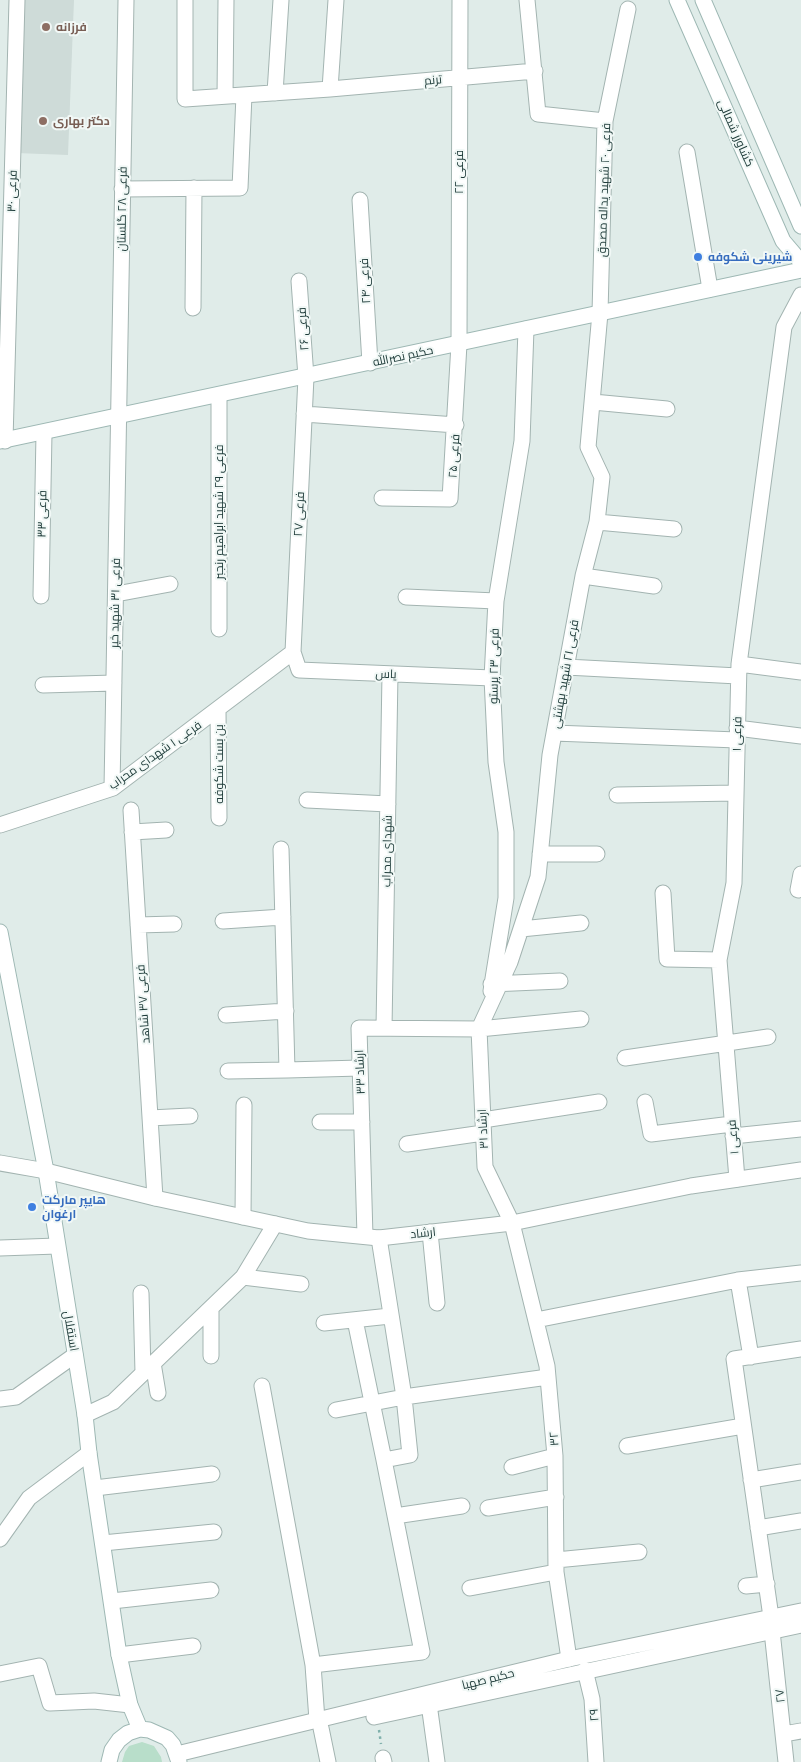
<!DOCTYPE html>
<meta charset="utf-8">
<style>
body{margin:0}
canvas{display:block;background:#e0ece9}
</style>
<canvas width="801" height="1762"></canvas>
<script>
const ctx = document.querySelector('canvas').getContext('2d');
ctx.lineJoin = 'round';
function fillPath(path, color) {
  ctx.fillStyle = color;
  ctx.fill(path, 'evenodd');
}
function toPath(rows) {
  const path = new Path2D();
  for (const r of rows) {
    path.moveTo(r[0], r[1]);
    for (let i = 2; i < r.length; i += 2) path.lineTo(r[i], r[i + 1]);
  }
  return path;
}
function strokePath(path, color, width, dash) {
  ctx.strokeStyle = color;
  ctx.lineWidth = width;
  ctx.lineCap = dash ? 'butt' : 'round';
  ctx.setLineDash(dash || []);
  ctx.stroke(path);
}
function label(font, color, halo, rows, align = 'center') {
  ctx.font = font + ' Ubuntu,Cairo,sans-serif';
  ctx.lineWidth = 4;
  ctx.setLineDash([]);
  ctx.textBaseline = 'middle';
  ctx.strokeStyle = halo;
  ctx.fillStyle = color;
  for (const [text, x, y, turn = 0] of rows) {
    ctx.save();
    ctx.translate(x, y);
    ctx.rotate((+turn || 0) * Math.PI / 180);
    ctx.textAlign = isNaN(turn) ? turn : align;
    if (halo) ctx.strokeText(text, 0, 0);
    ctx.fillText(text, 0, 0);
    ctx.restore();
  }
}
const built = toPath([
 [20,0,74,0,68,155,16,153]
]);
const green = toPath([
 [142,1742,154,1746,161,1757,162,1762,122,1762,125,1752,129,1746]
]);
const path = toPath([
 [379,1730,381,1744]
]);
const minor = toPath([
 [185,0,185,99,330,89,535,71],
 [527,0,538,114,605,121],
 [330,89,336,0],
 [275,93,281,0],
 [225,96,226,0],
 [687,152,710,289],
 [122,189,240,188,244,95],
 [360,200,370,363],
 [299,281,306,377,293,652,299,670,492,678],
 [193,308,194,188],
 [593,402,667,409],
 [304,414,456,425],
 [5,441,17,0],
 [382,498,450,499,459,344,460,0],
 [597,522,674,529],
 [583,576,654,586],
 [116,594,170,584],
 [41,596,44,433],
 [406,597,496,601],
 [219,629,219,395],
 [739,664,801,672],
 [566,667,738,676],
 [43,685,114,683],
 [218,710,219,818],
 [737,728,801,736],
 [554,733,737,740],
 [112,788,126,0],
 [617,795,736,793],
 [307,800,388,804],
 [131,810,155,1198],
 [0,825,113,788,293,652],
 [132,832,166,830],
 [281,849,287,1070,360,1068],
 [540,854,597,854],
 [798,890,801,874],
 [663,893,667,959,719,960],
 [223,921,283,917],
 [138,925,174,924],
 [521,929,581,923],
 [491,984,560,981],
 [491,991,506,898,506,832,496,762,492,678,496,601,522,441,526,329],
 [226,1015,286,1011],
 [384,1028,390,674],
 [625,1058,768,1037],
 [228,1071,287,1070],
 [645,1102,651,1134,732,1124],
 [150,1118,190,1116],
 [483,1120,599,1102],
 [320,1122,362,1122],
 [733,1136,801,1129],
 [407,1144,483,1133],
 [737,1179,719,960,734,883,739,664,784,327,801,295],
 [243,1217,244,1105],
 [430,1232,437,1303],
 [365,1236,359,1028,479,1029,581,1019],
 [0,1248,57,1246],
 [243,1277,301,1284],
 [738,1280,751,1357],
 [141,1293,143,1373],
 [211,1308,211,1356],
 [355,1320,384,1460],
 [536,1320,738,1280,801,1273],
 [324,1323,390,1316],
 [153,1363,158,1393],
 [262,1386,313,1665,317,1720],
 [0,1399,16,1397,75,1355],
 [336,1410,404,1397,548,1377],
 [85,1415,113,1402,243,1277,275,1224],
 [627,1446,743,1426],
 [512,1467,555,1456],
 [751,1480,801,1472],
 [95,1488,212,1474],
 [488,1508,556,1497],
 [395,1516,462,1506],
 [758,1528,801,1521],
 [0,1539,29,1498,89,1453],
 [103,1543,214,1532],
 [556,1560,639,1552],
 [746,1586,767,1584],
 [470,1588,556,1572],
 [112,1601,211,1590],
 [771,1617,734,1359,801,1349],
 [772,1631,786,1762],
 [119,1655,193,1646],
 [569,1659,556,1572,555,1456,547,1366,512,1223,485,1167,479,1029,510,962,538,877,550,755,583,576,597,522,602,477,588,447,600,313,605,121,628,9],
 [313,1665,422,1652,384,1460,410,1455,404,1397,379,1238],
 [585,1670,592,1699,596,1762],
 [0,1674,39,1666,50,1703,94,1701,130,1705],
 [429,1704,437,1762],
 [321,1728,328,1762],
 [784,1734,801,1731],
 [383,1758,384,1762]
]);
const tertiary = toPath([
 [0,1163,46,1171,155,1198,308,1231,379,1238,512,1223,691,1186,801,1170],
 [374,1717,801,1625],
 [177,1754,569,1659,801,1611]
]);
const secondary = toPath([
 [677,0,783,241,801,262],
 [703,0,801,226],
 [0,441,801,270],
 [0,932,46,1171,85,1415,89,1453,119,1655,130,1705,140,1729],
 [109,1762,112,1750,119,1740,128,1733,140,1729,149,1730,167,1738,173,1745,179,1762]
]);
const markers = [
 [46,27,5,"#8d6e63"],
 [43,121,5,"#8d6e63"],
 [698,257,5,"#3f7fe0"],
 [32,1207,5,"#3f7fe0"]
];
const educationNames = [
 ["فرزانه",56,27],
 ["دکتر بهاری",53,121]
];
const streetNames = [
 ["ترنم",433,80,-5],
 ["کشاورز شمالی",736,133,66],
 ["فرعی ۲۲",459,172,-90],
 ["فرعی ۲۰ شهید یداله مصدق",604,190,-88],
 ["فرعی ۳۰",12,191,-88],
 ["فرعی ۲۸ گلستان",122,209,-89],
 ["فرعی ۲۴",365,281,-93],
 ["فرعی ۲۶",303,329,-94],
 ["حکیم نصرالله",403,356,-12],
 ["فرعی ۲۵",454,456,-86],
 ["فرعی ۲۹ شهید ابراهیم رنجبر",219,512,-90],
 ["فرعی ۳۳",42,514,-89],
 ["فرعی ۲۷",299,514,-87],
 ["فرعی ۳۱ شهید خیر",115,603,-89],
 ["فرعی ۲۳ پرستو",494,666,-89],
 ["یاس",386,674,2],
 ["فرعی ۲۱ شهید بهشتی",565,674,-80],
 ["فرعی ۱",737,734,-89],
 ["فرعی ۱ شهدای محراب",155,755,-35],
 ["بن بست شکوفه",219,764,-90],
 ["شهدای محراب",387,851,-89],
 ["فرعی ۳۷ شاهد",143,1004,-94],
 ["ارشاد ۳۳",360,1072,-92],
 ["ارشاد ۳۱",483,1129,-93],
 ["فرعی ۱",733,1137,-95],
 ["ارشاد",423,1233,-6],
 ["استقلال",71,1331,80],
 ["۳۲",554,1439,-95],
 ["حکیم صهبا",488,1679,-14],
 ["۲۷",780,1696,-97],
 ["۲۹",594,1715,-95]
];
const shopNames = [
 ["شیرینی شکوفه",708,257],
 ["هایپر مارکت",42,1200],
 ["ارغوان",42,1214]
];
fillPath(built, '#cedbd8');
fillPath(green, '#b8deca');
strokePath(minor, '#a3b4b1', 17);
strokePath(tertiary, '#a3b4b1', 17);
strokePath(secondary, '#9eb8b4', 17);
strokePath(path, '#7fb0ab', 2.5, [2.5, 4]);
strokePath(minor, '#fff', 15);
strokePath(tertiary, '#fff', 15);
strokePath(secondary, '#fff', 15);
for (const [x, y, r, color] of markers) {
  const dot = new Path2D();
  dot.arc(x, y, r, 0, 2 * Math.PI);
  ctx.fillStyle = color;
  ctx.fill(dot);
  strokePath(dot, '#f1f8f6', 2);
}
label('bold 12px', '#785e54', '#f1f8f6', educationNames, 'left');
label('12px', '#203d3b', '#f1f8f6', streetNames);
label('bold 12px', '#366cbe', '#f1f8f6', shopNames, 'left');
</script>
